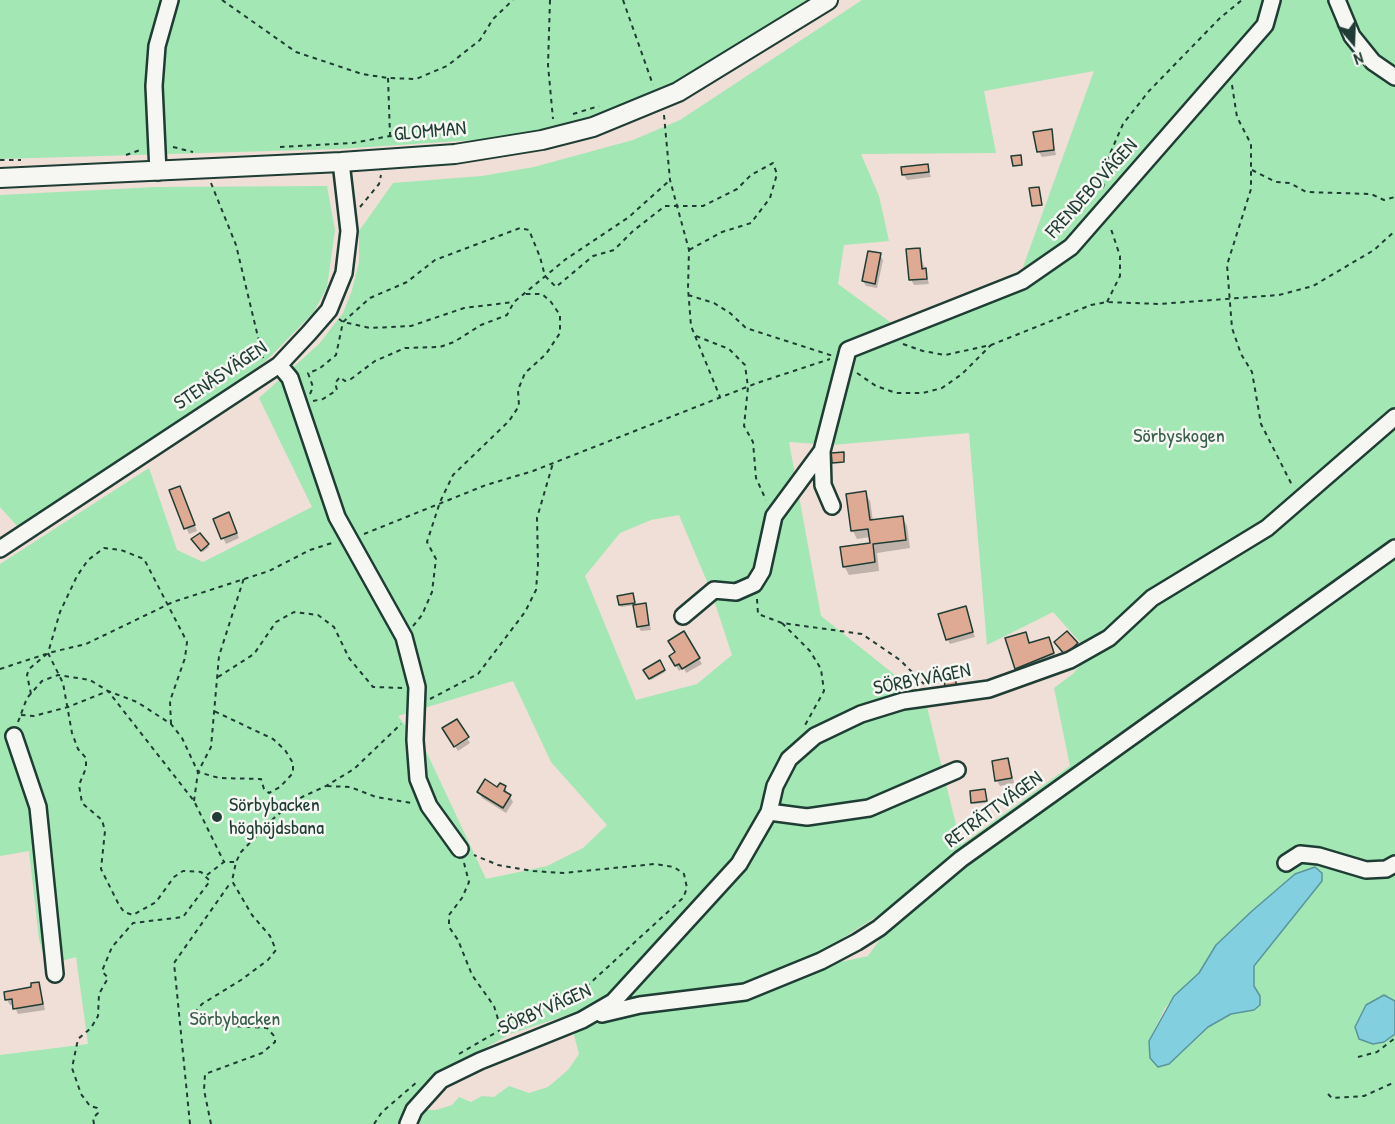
<!DOCTYPE html>
<meta charset="utf-8">
<style>
body{margin:0}
#map{position:relative;width:1395px;height:1124px;overflow:hidden;background:#efdfd6;font-family:"Patrick Hand",sans-serif}
canvas{display:block}
.north{position:absolute;left:1323px;top:12px;width:60px;height:60px;-webkit-text-stroke:4px #f6f6f2;paint-order:stroke;rotate:161deg;font-size:16px;font-weight:700;line-height:24px;text-align:center;color:#1f3d34}
.north::after{content:'';display:block;margin:auto;width:21px;height:27px;background:#1f3d34;clip-path:polygon(50% 0,100% 100%,50% 72%,0 100%)}
</style>
<div id="map">
<canvas width="1395" height="1124"></canvas>
<div class="north">N</div>
</div>
<script>
const ctx = document.querySelector('canvas').getContext('2d');
ctx.lineJoin = 'round';
function fillPath(path, color) {
  ctx.fillStyle = color;
  ctx.fill(path, 'evenodd');
}
function toPath(rows) {
  const path = new Path2D();
  for (const r of rows) {
    path.moveTo(r[0], r[1]);
    for (let i = 2; i < r.length; i += 2) path.lineTo(r[i], r[i + 1]);
  }
  return path;
}
function strokePath(path, color, width, dash) {
  ctx.strokeStyle = color;
  ctx.lineWidth = width;
  ctx.lineCap = dash ? 'butt' : 'round';
  ctx.setLineDash(dash || []);
  ctx.stroke(path);
}
function label(font, color, halo, rows, align = 'center') {
  ctx.font = font + ' "Patrick Hand",sans-serif';
  ctx.lineWidth = 5;
  ctx.setLineDash([]);
  ctx.textBaseline = 'middle';
  ctx.strokeStyle = halo;
  ctx.fillStyle = color;
  for (const [text, x, y, turn = 0] of rows) {
    ctx.save();
    ctx.translate(x, y);
    ctx.rotate((+turn || 0) * Math.PI / 180);
    ctx.textAlign = isNaN(turn) ? turn : align;
    if (halo) ctx.strokeText(text, 0, 0);
    ctx.fillText(text, 0, 0);
    ctx.restore();
  }
}
const green = toPath([
 [0,0,815,0,771,30,657,93,593,118,504,138,339,149,0,159],
 [862,0,1395,0,1395,539,1335,581,1233,660,954,856,890,908,788,973,742,987,568,1015,510,1034,450,1068,399,1124,0,1124,0,1055,88,1044,76,957,46,965,39,939,29,851,0,856,0,564,149,468,177,550,203,562,312,507,259,398,319,344,343,313,352,290,359,262,359,231,393,183,482,176,534,167,633,140,680,120],
 [1094,71,1023,267,1024,282,901,330,838,284,844,245,889,241,879,196,861,154,996,153,984,91],
 [969,433,987,645,1053,612,1089,652,1074,673,1054,688,1070,766,961,845,925,699,821,616,789,442,832,445],
 [679,515,711,591,732,655,697,684,636,700,585,576,620,533,651,520],
 [513,681,551,762,607,825,583,848,547,866,486,879,426,751,398,716],
 [327,186,335,230,327,287,314,312,266,361,244,377,18,527,0,507,0,195,156,187],
 [1395,553,1395,1001,1384,995,1366,1005,1384,1042,1395,1034,1395,1124,414,1124,423,1110,436,1110,452,1105,459,1097,471,1102,482,1096,494,1097,509,1086,529,1093,548,1087,568,1070,579,1054,573,1031,597,1022,614,1016,744,998,785,986,836,963,868,956,886,931,950,877,1147,731],
 [1295,874,1322,881,1254,966,1254,986,1260,996,1259,1005,1254,1010,1231,1014,1208,1027,1177,1057,1158,1067,1150,1058,1149,1041,1165,1008,1174,997,1189,986,1252,911]
]);
const water = toPath([
 [1315,867,1322,873,1322,881,1254,966,1254,986,1260,996,1260,1005,1254,1010,1231,1014,1208,1027,1169,1064,1158,1067,1150,1058,1149,1041,1174,996,1199,973,1216,945,1252,911,1295,874,1315,867],
 [1384,995,1395,1001,1395,1034,1384,1042,1373,1044,1359,1039,1355,1027,1366,1005,1384,995]
]);
const shadow = toPath([
 [1051,131,1056,155,1042,157,1039,152],
 [927,165,931,177,907,180,904,175,903,168],
 [919,249,929,284,914,285,911,280],
 [880,255,883,260,877,288,866,286,863,281],
 [171,491,182,493,197,531,189,534],
 [865,493,870,501,873,521,902,517,907,526,910,548,877,553,879,571,849,575,844,566,871,545,870,537,857,539,853,531],
 [231,519,239,538,226,544,215,520],
 [199,535,209,547,203,552,194,542],
 [633,597,635,605,621,607,620,605],
 [645,605,651,630,641,631,638,626],
 [968,614,975,637,950,644,947,639],
 [684,633,702,664,686,673,684,668,679,671,671,657,677,653],
 [1025,633,1031,644,1048,639,1058,662,1021,677,1007,639],
 [1056,642,1077,644,1080,649,1069,659],
 [659,662,665,672,651,680,645,670],
 [457,721,470,743,458,751,444,729],
 [1008,759,1014,783,1000,786,997,781],
 [505,788,513,802,506,813,482,798,479,792],
 [985,791,987,803,974,804,973,802],
 [39,983,45,1010,18,1014,14,1005,10,1005,7,1000,6,993,33,988]
]);
const building = toPath([
 [1052,129,1054,150,1037,152,1033,132,1052,129],
 [1021,155,1022,165,1013,166,1011,156,1021,155],
 [928,164,929,172,902,175,901,167,928,164],
 [1039,187,1042,205,1032,206,1029,188,1039,187],
 [920,248,922,269,926,268,927,279,909,280,906,249,920,248],
 [868,251,881,253,875,284,862,281,868,251],
 [844,452,844,462,832,463,831,453,844,452],
 [180,486,195,525,184,529,169,490,180,486],
 [866,491,870,520,903,516,906,540,873,544,875,562,843,567,840,547,870,543,868,529,851,531,846,494,866,491],
 [229,512,237,533,221,539,213,519,229,512],
 [200,533,209,544,201,551,191,539,200,533],
 [633,593,635,603,619,605,617,596,633,593],
 [646,603,649,625,637,627,633,605,646,603],
 [966,606,973,632,946,640,938,614,966,606],
 [684,631,700,658,682,669,679,664,675,666,669,656,675,652,668,641,684,631],
 [1067,631,1078,643,1065,655,1054,642,1067,631],
 [1026,632,1029,643,1049,637,1054,653,1015,669,1005,638,1026,632],
 [660,660,665,670,649,679,643,670,660,660],
 [954,676,958,689,947,692,943,679,954,676],
 [457,719,469,737,454,747,442,728,457,719],
 [1008,758,1012,778,995,781,992,761,1008,758],
 [485,779,497,787,500,783,506,786,504,791,511,795,503,808,477,792,485,779],
 [985,789,987,801,971,803,970,791,985,789],
 [39,982,43,1004,13,1009,12,999,5,1000,4,992,31,987,31,983,39,982]
]);
const path = toPath([
 [222,0,296,52,362,74,388,78,416,79,447,66,480,40,493,19,513,0],
 [550,0,548,65,553,119],
 [623,0,653,85],
 [388,78,390,135],
 [1232,85,1237,117,1251,144,1251,189,1227,265,1232,328,1241,354,1252,372,1261,424,1293,487],
 [573,114,599,106],
 [664,115,670,180,689,250,688,288,691,326,720,397],
 [173,147,193,152],
 [280,147,353,143,390,136,407,140],
 [126,155,143,149],
 [0,160,21,160],
 [1252,170,1276,182,1290,183,1306,192,1371,194,1384,200,1395,197],
 [211,183,236,245,263,358],
 [1103,188,1109,156,1123,124,1149,91,1220,18,1242,0],
 [360,207,379,184,381,175],
 [688,295,714,303,730,313,746,328,833,356],
 [1107,302,1120,276,1120,256,1110,226],
 [339,319,343,322,370,328,411,326,464,308,514,302],
 [696,336,729,349,745,365,748,387,744,426,753,442,756,478,766,500],
 [903,344,923,351,945,355,991,345,1091,305,1107,302,1159,304,1279,295,1313,286,1374,250,1395,231],
 [857,373,876,386,896,393,923,393,942,388,962,374,991,345],
 [310,394,313,387,308,373,319,369,336,355,343,322,370,298,407,282,435,260,520,228,529,230,540,257,545,276,556,287,593,256,614,250,633,231,665,206,703,206,737,189,751,175,773,163,777,174,770,198,751,223,722,232,689,250],
 [313,401,323,399,337,390,335,383,340,377,345,381,351,379,375,361,405,348,440,347,454,342,481,325,507,315,514,302,566,259,629,217,670,180],
 [364,534,486,485,533,471,757,383,830,359],
 [757,599,758,614,782,623,862,634,900,660,924,684],
 [782,623,810,651,821,669,824,691,804,727],
 [413,626,422,615,432,592,436,559,427,542,440,502,453,475,509,421,519,406,518,390,525,373,546,354,560,333,560,315,551,302,542,294,523,294],
 [0,669,46,654],
 [218,677,254,654,276,622,294,612,318,615,334,627,349,658,373,687,403,688],
 [31,694,27,675,29,669,48,653,86,644,173,602,269,571,310,550,335,542],
 [430,699,478,674,525,612,536,590,538,565,537,518,553,463],
 [21,715,34,716,68,707,108,691,137,702,171,724,182,738,198,772,219,778,261,779,264,789,269,793,280,787,293,773,293,763,285,750,273,739,214,711],
 [18,722,27,698,42,681,58,675,90,680,108,691,194,801,224,862],
 [327,786,350,787,376,797,412,803],
 [194,801,198,772,211,747,219,656,244,578],
 [464,863,469,882,462,898,449,915,449,927,458,940,472,975,494,1006,501,1029],
 [207,875,224,862,236,862],
 [459,1054,526,1015,587,986,683,898,687,888,684,874,674,867,655,864,563,873,533,871,498,865,474,855],
 [1358,1057,1377,1052,1395,1038],
 [1328,1094,1332,1098,1364,1096,1395,1082],
 [94,1124,93,1118,98,1113,97,1108,90,1106,81,1094,72,1068,78,1039,91,1028,98,1016,99,994,108,978,102,971,112,947,133,923,183,917,210,881,201,872,183,871,174,877,156,902,133,915,124,912,119,905,101,869,105,831,102,820,82,803,79,785,86,768,86,758,78,749,72,733,63,683,48,653,60,612,77,576,88,560,104,548,121,550,144,559,187,642,185,658,170,701,171,724],
 [190,1124,174,963,231,882],
 [211,1124,204,1090,205,1074,262,1053,275,1042,275,1037,267,1028,202,1024,195,1018,195,1012,202,1004,241,980,268,960,276,950,270,936,252,915,232,881,236,862,241,852,276,816,302,797,326,786,354,769,401,724],
 [374,1124,382,1112,417,1082]
]);
const minor = toPath([
 [1337,0,1352,36,1373,62,1395,77],
 [158,172,154,86,157,46,170,0],
 [279,365,290,378,337,517,404,637,417,687,415,740,418,779,429,806,460,849],
 [832,506,823,485,822,451,848,350,1022,281,1071,247,1265,25,1272,0],
 [0,549,279,365,309,333,329,310,344,273,349,231,341,162],
 [683,616,714,590,736,592,754,584,762,571,774,516,822,451],
 [14,736,38,807,55,974],
 [769,812,807,817,869,808,957,770],
 [1286,863,1300,854,1319,856,1366,870,1386,869,1395,864],
 [602,1014,640,1005,745,992,821,961,857,942,879,928,961,859,1395,548],
 [408,1124,414,1110,441,1080,480,1061,582,1020,613,1002,739,864,769,812,775,786,789,759,815,736,861,714,903,701,989,689,1070,660,1109,638,1152,598,1267,528,1395,417]
]);
const major = toPath([
 [0,178,341,162,455,154,542,140,593,127,678,92,828,0]
]);
const markers = [
 [217,817,6,"#1f3d34"]
];
const streetNames = [
 ["GLOMMAN",430,132,-5],
 ["FRENDEBOVÄGEN",1092,189,-48],
 ["STENÅSVÄGEN",221,376,-34],
 ["SÖRBYVÄGEN",922,680,-11],
 ["RETRÄTTVÄGEN",994,810,-36],
 ["SÖRBYVÄGEN",545,1010,-24]
];
const parkNames = [
 ["Sörbyskogen",1179,437],
 ["Sörbybacken",235,1020]
];
const poiNames = [
 ["Sörbybacken",229,806],
 ["höghöjdsbana",229,829]
];
fillPath(green, '#a2e7b4');
fillPath(water, '#81cfdf');
strokePath(water, '#5a959b', 1.5);
fillPath(shadow, '#0003');
fillPath(building, '#dfaa93');
strokePath(building, '#1f3d34', 1.5);
strokePath(minor, '#1f3d34', 20);
strokePath(major, '#1f3d34', 22);
strokePath(path, '#1f3d34', 2, [4.5, 4.5]);
strokePath(minor, '#f6f6f2', 15);
strokePath(major, '#f6f6f2', 18);
for (const [x, y, r, color] of markers) {
  const dot = new Path2D();
  dot.arc(x, y, r, 0, 2 * Math.PI);
  ctx.fillStyle = color;
  ctx.fill(dot);
  strokePath(dot, '#f6f6f2', 2);
}
label('20px', '#1f3d34', '#f6f6f2', streetNames);
label('20px', '#395f4e', '#f6f6f2', parkNames);
label('20px', '#1f3d34', '#f6f6f2', poiNames, 'left');
</script>
